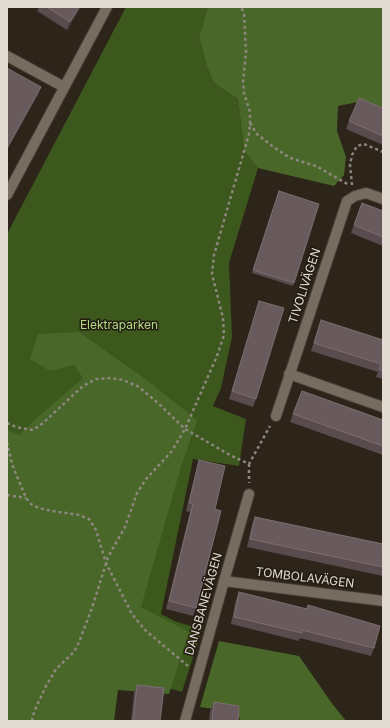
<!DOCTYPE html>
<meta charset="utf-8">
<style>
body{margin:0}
#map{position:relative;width:390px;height:728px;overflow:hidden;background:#2d241a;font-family:Inter,sans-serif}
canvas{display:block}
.frame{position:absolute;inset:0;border:8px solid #e1dbd4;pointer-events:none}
</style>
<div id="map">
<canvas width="390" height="728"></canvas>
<div class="frame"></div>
</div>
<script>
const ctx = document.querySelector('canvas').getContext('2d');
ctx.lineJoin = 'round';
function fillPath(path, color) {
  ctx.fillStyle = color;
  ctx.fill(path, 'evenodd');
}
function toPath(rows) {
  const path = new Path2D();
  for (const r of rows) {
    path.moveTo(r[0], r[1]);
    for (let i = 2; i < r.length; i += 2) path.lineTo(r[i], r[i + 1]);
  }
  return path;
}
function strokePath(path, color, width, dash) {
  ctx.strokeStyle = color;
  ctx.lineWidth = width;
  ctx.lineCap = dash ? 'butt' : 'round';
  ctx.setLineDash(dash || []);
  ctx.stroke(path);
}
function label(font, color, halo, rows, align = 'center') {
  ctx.font = font + ' Inter,sans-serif';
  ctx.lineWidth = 3;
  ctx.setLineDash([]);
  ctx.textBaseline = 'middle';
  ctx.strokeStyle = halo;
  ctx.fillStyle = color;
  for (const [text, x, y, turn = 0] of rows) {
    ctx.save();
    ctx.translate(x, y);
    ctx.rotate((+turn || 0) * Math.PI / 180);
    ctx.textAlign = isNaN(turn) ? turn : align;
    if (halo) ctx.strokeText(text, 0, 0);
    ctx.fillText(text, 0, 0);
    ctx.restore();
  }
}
const green = toPath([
 [126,7,208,7,199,37,207,67,214,83,238,99,244,151,258,168,229,263,232,337,221,388,213,406,246,419,239,466,193,459,161,614,177,622,202,629,182,692,150,683,7,484,7,234]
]);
const forest = toPath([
 [208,7,383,7,383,112,358,102,338,106,337,131,346,157,344,175,334,186,258,168,244,151,238,99,214,83,207,67,199,37],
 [79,332,148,381,197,420,181,467,141,607,189,632,169,694,118,690,114,721,7,721,7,430,20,435,31,423,83,378,74,365,50,371,30,359,38,334],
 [219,641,299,656,331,702,346,721,240,721,238,712,200,707]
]);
const path = toPath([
 [250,123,257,134,272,146,290,158,316,166,349,185],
 [352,185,350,165,352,155,357,146,364,144,383,152],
 [7,423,16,427,33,430,43,423,83,386,96,379,111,378,123,380,139,387,159,404,185,429,230,455,249,464,270,426],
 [7,442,12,464,26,498,31,504,39,508,52,511,79,515,89,519,96,530,106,563,132,614,145,630,188,666],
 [249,464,249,483],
 [7,495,26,498],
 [32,721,34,712,46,686,56,669,74,652,79,642,92,608,108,557,125,527,137,493,146,479,172,451,185,429,217,356,224,335,223,318,212,274,214,255,249,134,250,123,250,112,244,93,243,82,246,52,244,13,241,7]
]);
const minor = toPath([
 [7,56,64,87],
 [7,195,107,7],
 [289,374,383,407],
 [276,416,347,201,355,196,366,193,383,199],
 [224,581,383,601],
 [185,721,224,581,249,494]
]);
const wall = toPath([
 [39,7,81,7,67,30,37,11],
 [383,108,383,145,346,129,349,121],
 [279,191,319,204,293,286,252,273],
 [362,203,383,211,383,246,351,233],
 [259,301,256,399,253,407,229,399],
 [321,320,383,340,383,379,376,377,378,372,311,351],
 [302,391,383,420,383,455,290,422],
 [199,460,215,509,196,608,193,616,166,609,190,512,186,511,197,467],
 [255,517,383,544,383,576,247,547,252,525],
 [239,592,306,609,308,605,374,648,371,656,300,638,299,641,231,624,236,600],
 [137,685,160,721,131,721,134,693],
 [214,702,238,721,209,721,210,711]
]);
const shadedWall = toPath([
 [79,7,81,7,67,30,70,22],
 [41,87,38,95,7,151,7,148]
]);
const building = toPath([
 [47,7,79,7,70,22,47,7],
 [7,68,41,87,7,148,7,68],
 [359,98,383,108,383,136,349,121,359,98],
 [279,191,319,204,294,283,253,270,279,191],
 [362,203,383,211,383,237,354,225,362,203],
 [259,301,284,308,256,399,232,391,259,301],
 [321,320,383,340,383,371,379,369,381,364,314,343,321,320],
 [302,391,383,420,383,446,293,414,302,391],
 [199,460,225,466,215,509,221,511,196,608,169,601,193,504,189,503,199,460],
 [255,517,383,544,383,567,250,539,255,517],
 [239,592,307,609,308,605,380,626,374,648,302,630,302,633,234,617,239,592],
 [137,685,164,688,160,721,133,721,137,685],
 [214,702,239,706,238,721,212,721,214,702]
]);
const streetNames = [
 ["TIVOLIVÄGEN",305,286,-72],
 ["TOMBOLAVÄGEN",305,578,7],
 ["DANSBANEVÄGEN",204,604,-74]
];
const parkNames = [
 ["Elektraparken",119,325]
];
fillPath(green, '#3c581d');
fillPath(forest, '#496728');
strokePath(minor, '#463e37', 12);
strokePath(path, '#8f877f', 2.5, [3, 3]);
strokePath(minor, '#776c60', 10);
fillPath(wall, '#5a4b4f');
fillPath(shadedWall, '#423534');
fillPath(building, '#695a5d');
strokePath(building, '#7c6e70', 1);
label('12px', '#e1dbd4', '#231b10', streetNames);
label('12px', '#b0de84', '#231b10', parkNames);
</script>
